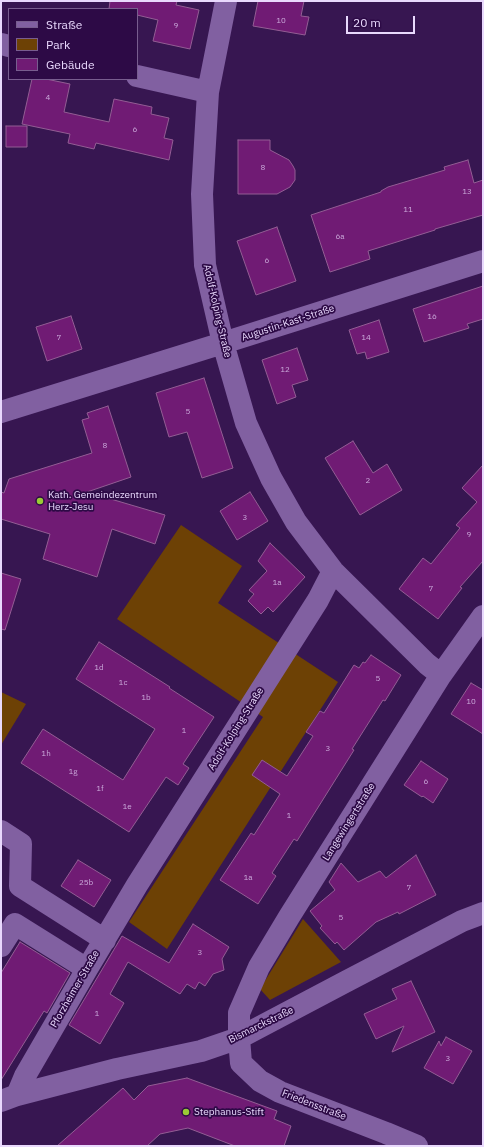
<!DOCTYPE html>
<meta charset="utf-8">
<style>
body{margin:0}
#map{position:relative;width:484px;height:1147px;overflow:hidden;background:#371651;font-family:"IBM Plex Sans",sans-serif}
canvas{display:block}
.frame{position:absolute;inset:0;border:2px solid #e9d9fd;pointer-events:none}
.legend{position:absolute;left:8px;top:8px;width:130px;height:72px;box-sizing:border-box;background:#2d0a46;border:1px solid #785d8f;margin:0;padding:5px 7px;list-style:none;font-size:12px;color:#e9d9fd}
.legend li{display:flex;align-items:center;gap:8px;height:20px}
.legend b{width:20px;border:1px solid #785d8f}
.scale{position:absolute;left:346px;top:16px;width:69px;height:18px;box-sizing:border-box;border:2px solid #e9d9fd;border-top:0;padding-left:5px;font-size:12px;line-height:14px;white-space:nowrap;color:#e9d9fd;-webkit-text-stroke:3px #2d0a46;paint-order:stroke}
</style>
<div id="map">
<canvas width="484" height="1147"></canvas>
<div class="frame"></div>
<ul class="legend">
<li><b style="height:5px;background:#8160a1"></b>Straße</li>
<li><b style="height:11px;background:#6d4105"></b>Park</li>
<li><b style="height:11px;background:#701b74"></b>Gebäude</li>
</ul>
<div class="scale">20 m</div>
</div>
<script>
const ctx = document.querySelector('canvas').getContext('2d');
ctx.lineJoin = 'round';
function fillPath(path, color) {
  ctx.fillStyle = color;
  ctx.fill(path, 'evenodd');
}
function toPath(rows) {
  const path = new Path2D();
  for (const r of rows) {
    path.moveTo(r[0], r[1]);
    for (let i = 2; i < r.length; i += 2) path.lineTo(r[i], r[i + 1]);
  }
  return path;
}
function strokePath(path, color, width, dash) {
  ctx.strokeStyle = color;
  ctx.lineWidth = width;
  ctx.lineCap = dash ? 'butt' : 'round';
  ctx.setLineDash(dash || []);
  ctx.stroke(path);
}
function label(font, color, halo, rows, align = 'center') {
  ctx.font = font + ' "IBM Plex Sans",sans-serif';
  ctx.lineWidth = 3.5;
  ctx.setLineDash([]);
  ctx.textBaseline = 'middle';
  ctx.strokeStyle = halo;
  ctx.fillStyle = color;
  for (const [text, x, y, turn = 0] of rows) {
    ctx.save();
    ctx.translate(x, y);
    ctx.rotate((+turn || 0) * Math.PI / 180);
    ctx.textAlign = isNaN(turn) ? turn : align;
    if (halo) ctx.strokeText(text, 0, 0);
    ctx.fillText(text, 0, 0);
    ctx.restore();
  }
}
const green = toPath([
 [181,525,242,566,218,603,338,682,167,949,129,922,263,717,117,619],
 [1,692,26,704,1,745],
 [303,919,341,962,270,1000,260,989]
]);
const building = toPath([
 [110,1,177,1,176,5,199,10,190,49,153,41,158,20,137,15,137,9,109,9,110,1],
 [258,1,304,1,301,16,309,17,305,35,253,26,258,1],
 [32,79,46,79,70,84,64,112,109,122,114,99,152,107,151,114,169,118,164,138,173,140,169,160,96,143,94,149,68,143,70,134,22,124,32,79],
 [6,126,27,126,27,147,6,147,6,126],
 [238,140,270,140,270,150,289,160,293,166,295,170,295,180,290,187,277,194,238,194,238,140],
 [468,160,474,183,483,180,483,215,435,229,435,230,368,251,370,259,330,272,311,215,381,192,381,191,388,187,445,170,444,167,468,160],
 [277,227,296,281,256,295,237,241,277,227],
 [483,286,483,319,467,324,469,328,424,342,413,309,483,286],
 [71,316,82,349,47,361,36,327,71,316],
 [379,320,389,352,367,359,365,352,357,354,349,330,379,320],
 [297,348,308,380,292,385,296,397,277,404,262,360,297,348],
 [204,378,233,468,202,478,187,432,169,437,156,393,204,378],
 [108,406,131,477,87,492,165,515,155,544,112,529,97,577,43,559,50,534,1,519,1,492,4,493,9,479,92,453,82,420,89,418,87,413,108,406],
 [353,441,373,473,387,464,402,490,360,515,325,458,353,441],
 [483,465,483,561,460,587,462,588,438,619,399,589,423,558,431,564,460,528,456,525,477,502,462,488,483,465],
 [250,492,268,521,237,540,220,511,250,492],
 [270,543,305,577,273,612,268,607,261,614,248,601,254,594,249,590,267,571,258,561,270,543],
 [1,573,21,579,5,630,1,629,1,573],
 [99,642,170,687,169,688,214,717,183,764,189,768,178,785,166,777,129,832,21,763,43,729,123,780,155,729,76,679,99,642],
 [371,655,401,675,385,701,383,700,352,749,354,750,297,841,294,839,272,873,276,876,258,904,220,880,251,833,254,835,280,794,252,775,262,760,287,776,313,736,306,732,320,711,324,713,354,665,359,668,363,662,365,663,371,655],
 [471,683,483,690,483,734,451,714,471,683],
 [421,761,448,779,433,803,423,796,422,797,404,785,421,761],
 [416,855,436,895,399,914,398,912,376,922,344,950,337,942,335,944,320,928,322,926,310,911,335,890,329,882,341,863,358,882,380,871,386,878,416,855],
 [78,860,111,880,94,907,61,886,78,860],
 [193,924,229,947,222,959,224,970,213,974,205,986,199,982,195,989,187,984,180,994,128,962,110,994,124,1003,100,1044,69,1025,122,936,169,963,193,924],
 [20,942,70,973,47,1013,44,1011,1,1080,1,973,20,942],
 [411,981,435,1032,392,1052,404,1026,376,1039,364,1014,397,999,392,989,411,981],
 [446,1037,472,1051,453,1084,424,1068,439,1041,441,1046,446,1037],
 [187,1078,277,1111,274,1119,291,1126,284,1146,235,1146,188,1128,160,1134,147,1146,57,1146,123,1088,134,1100,148,1086,187,1078]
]);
const minor = toPath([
 [226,1,208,92,202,194,205,265,223,343,246,423,271,478,296,522,333,571,427,664,441,675],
 [1,44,9,46],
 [137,76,208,92],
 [1,412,223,343,483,261],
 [1,831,21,844,20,886,105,940],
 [1,946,15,924,87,969],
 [17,1095,25,1076,87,969,137,885,318,600,333,571],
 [1,1101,17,1095,117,1069,201,1051,239,1038,347,981,462,921,483,913],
 [417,1146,386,1133,280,1092,260,1081,241,1063,239,1038,239,1013,259,967,289,917,441,675,483,616]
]);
const markers = [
 [40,501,4,"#9acb35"],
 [186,1112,4,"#9acb35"]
];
const numberNames = [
 ["10",281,21],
 ["9",176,26],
 ["4",48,98],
 ["6",135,130],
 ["8",263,168],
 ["13",467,192],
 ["11",408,210],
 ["6a",340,237],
 ["6",267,261],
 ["16",432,317],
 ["7",59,338],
 ["14",366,338],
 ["12",285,370],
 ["5",188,412],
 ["8",105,446],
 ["2",368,481],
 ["3",245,518],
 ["9",469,535],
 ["1a",277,583],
 ["7",431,589],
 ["1d",99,668],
 ["5",378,679],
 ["1c",123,683],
 ["1b",146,698],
 ["10",471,702],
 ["1",184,731],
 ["3",328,749],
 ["1h",46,754],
 ["1g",73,772],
 ["6",426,782],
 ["1f",100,789],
 ["1e",127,807],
 ["1",289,816],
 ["1a",248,878],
 ["25b",86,883],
 ["7",409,888],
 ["5",341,918],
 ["3",200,953],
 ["1",97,1014],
 ["3",448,1059]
];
const streetNames = [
 ["Adolf-Kolping-Straße",217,311,77],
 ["Augustin-Kast-Straße",288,323,-18],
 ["Adolf-Kolping-Straße",236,729,-58],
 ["Langewingertstraße",349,822,-58],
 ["Pforzheimer Straße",75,989,-60],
 ["Bismarckstraße",261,1025,-26],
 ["Friedensstraße",314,1105,21]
];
const poiNames = [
 ["Kath. Gemeindezentrum",48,495],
 ["Herz-Jesu",48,507],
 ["Stephanus-Stift",194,1112]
];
fillPath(green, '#6d4105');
fillPath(building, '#701b74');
strokePath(building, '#935d94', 1);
strokePath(minor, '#8160a1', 22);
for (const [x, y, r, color] of markers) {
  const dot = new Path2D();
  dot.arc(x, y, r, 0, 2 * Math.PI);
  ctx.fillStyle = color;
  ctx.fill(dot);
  strokePath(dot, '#2d0a46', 1.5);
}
label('8px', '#cbaadb', null, numberNames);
label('10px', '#e9d9fd', '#2d0a46', streetNames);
label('10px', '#e9d9fd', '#2d0a46', poiNames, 'left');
</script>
